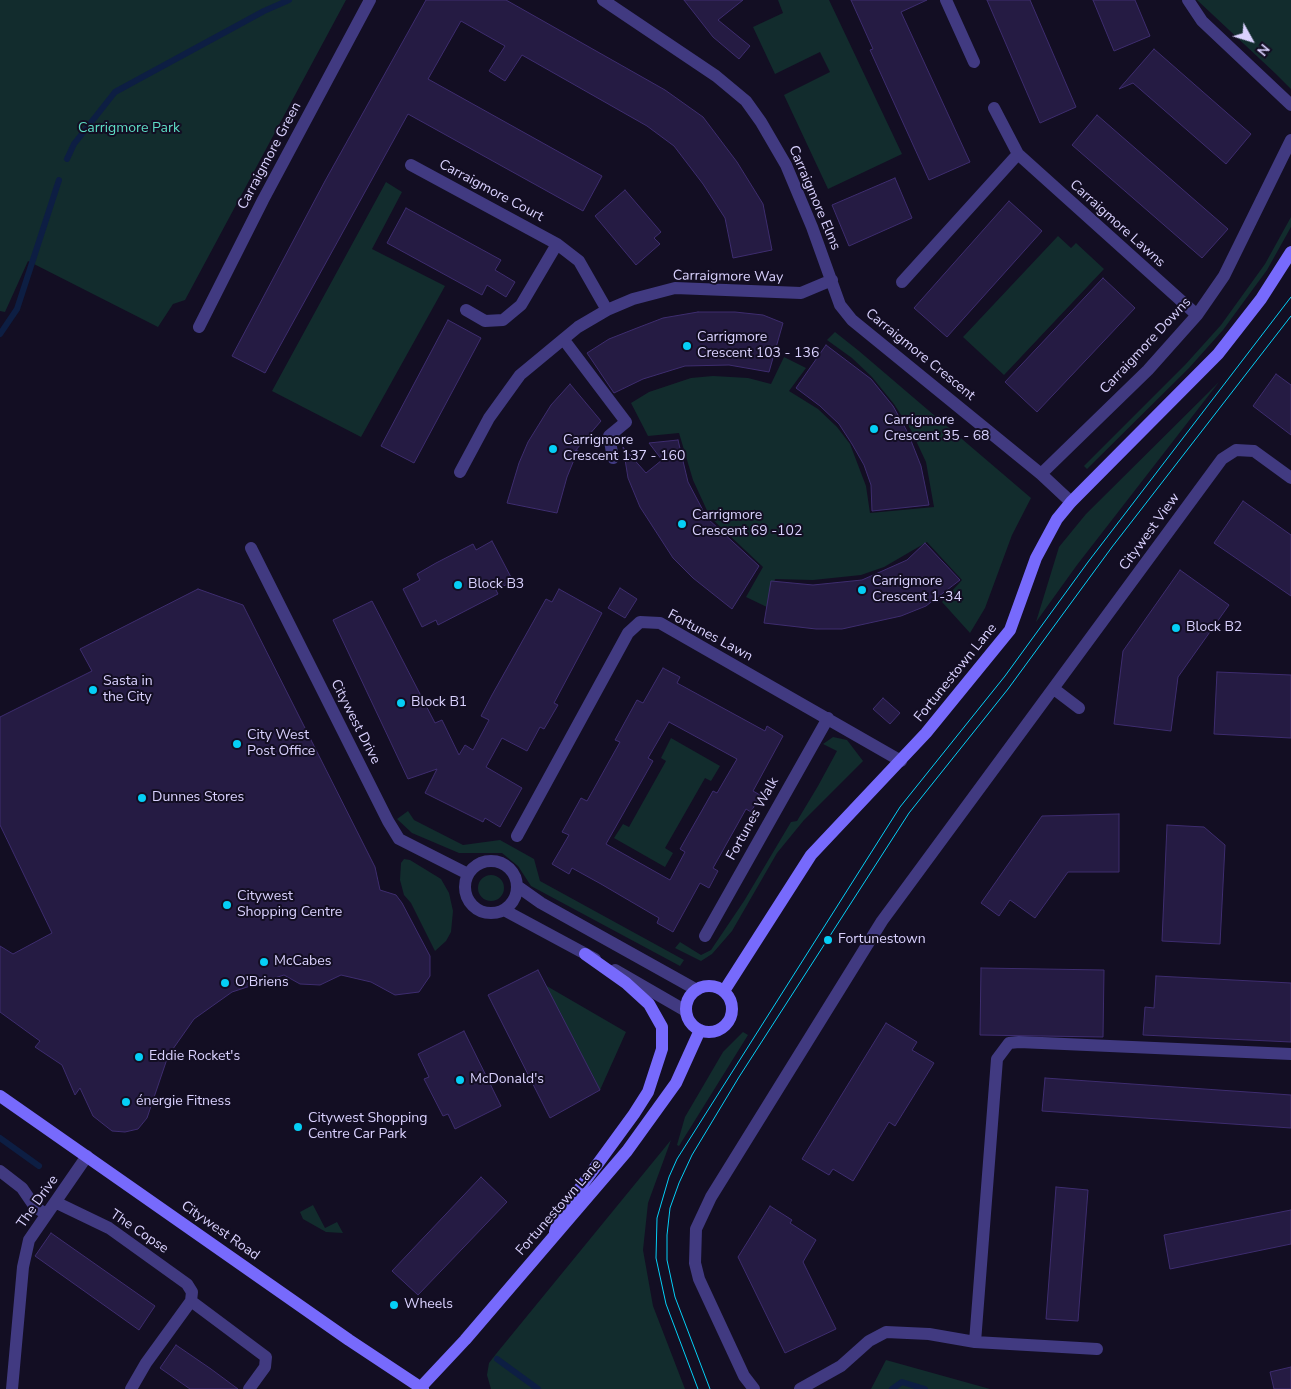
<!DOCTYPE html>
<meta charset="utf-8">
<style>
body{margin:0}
#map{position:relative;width:1291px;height:1389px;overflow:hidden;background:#130e23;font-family:"Nunito Sans",sans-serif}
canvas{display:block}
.north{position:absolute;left:1226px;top:15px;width:50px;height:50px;-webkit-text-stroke:4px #130e23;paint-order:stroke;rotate:129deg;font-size:14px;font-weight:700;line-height:20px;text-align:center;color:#d9d1fe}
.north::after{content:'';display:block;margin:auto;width:18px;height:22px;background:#d9d1fe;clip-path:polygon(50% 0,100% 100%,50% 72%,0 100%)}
</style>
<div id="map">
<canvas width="1291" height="1389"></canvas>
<div class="north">N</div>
</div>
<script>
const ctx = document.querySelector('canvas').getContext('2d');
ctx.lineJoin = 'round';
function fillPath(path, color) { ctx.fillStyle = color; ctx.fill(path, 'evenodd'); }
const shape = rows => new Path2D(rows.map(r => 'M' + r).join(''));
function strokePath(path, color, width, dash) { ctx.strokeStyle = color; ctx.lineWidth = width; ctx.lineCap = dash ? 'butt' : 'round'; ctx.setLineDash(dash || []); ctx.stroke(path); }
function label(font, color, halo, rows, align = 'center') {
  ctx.font = font + ' "Nunito Sans",sans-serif'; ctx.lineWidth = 4; ctx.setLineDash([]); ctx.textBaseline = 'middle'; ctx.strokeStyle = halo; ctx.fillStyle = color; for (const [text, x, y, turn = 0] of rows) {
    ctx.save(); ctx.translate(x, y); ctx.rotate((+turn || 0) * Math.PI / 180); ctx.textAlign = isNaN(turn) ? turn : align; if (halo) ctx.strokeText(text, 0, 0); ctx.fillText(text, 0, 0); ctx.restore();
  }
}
fillPath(shape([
 [0,0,346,0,185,300,173,304,158,327,28,261,5,312,0,311],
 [778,0,829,0,902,154,828,189,784,95,830,72,820,52,775,74,753,27,783,13],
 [1197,0,1291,0,1291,89,1276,74],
 [386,182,402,192,372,249,445,286,361,437,272,391],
 [1291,217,1291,227,1267,270,1223,330,1189,368,1087,469,1084,466,1185,365,1221,325,1265,264],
 [1058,236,1071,248,1076,243,1104,269,1004,375,963,337],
 [835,332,859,351,1031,498,1012,535,985,608,970,633,942,602,962,580,927,542,884,567,861,575,813,580,775,579,769,608,746,597,763,567,710,517,693,480,679,433,648,436,631,403,649,392,691,378,713,376,748,378,771,384,784,357,806,368,789,391,818,409,837,427,850,444,866,486,870,513,934,507,926,462,911,430,894,404,872,377,852,358,827,340],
 [1219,382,1077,565,1036,622,1059,547,1086,514],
 [833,737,847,740,863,761,804,820,777,853,732,931,712,954,701,961,675,948,680,942,701,955,711,950,744,901,791,822,797,821,818,786,837,751,823,744],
 [671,738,720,766,711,781,705,778,665,848,673,853,665,867,614,838,623,824,629,827,666,761,661,758],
 [408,811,414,820,463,845,500,840,534,859,540,881,684,960,680,966,531,886,518,866,502,853,459,853,412,833,397,819],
 [404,859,410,860,441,879,449,893,453,911,451,932,446,941,435,951,411,903,404,895,400,880,401,863],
 '478 888a13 13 0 1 1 26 0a13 13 0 1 1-26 0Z',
 [545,985,626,1032,600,1090],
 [743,1032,748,1035,679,1146,677,1145,685,1117,723,1052],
 [671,1140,648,1203,643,1250,653,1306,685,1389,491,1389,487,1375,489,1363,496,1354],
 [313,1205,325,1228,337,1222,343,1233,326,1232,303,1219,300,1212],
 [886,1360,990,1389,871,1389]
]), '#122c2d');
strokePath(shape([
 [67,159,74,144,115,92,264,11,289,0],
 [0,334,17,309,59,180],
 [0,1138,39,1166],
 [497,1359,538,1389],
 [892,1389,902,1382,925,1389]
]), '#0d1e43', 6);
const building = shape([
 [426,0,506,0,665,90,703,117,737,162,763,204,772,250,733,258,725,218,703,184,674,146,647,126,522,55,505,81,489,71,505,46,461,21,428,79,602,176,583,211,408,114,265,373,232,356,325,181,426,0],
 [684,0,743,0,718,20,750,46,739,59,713,37,684,0],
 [851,0,927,0,901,12,970,162,929,180,870,50,873,49,851,0],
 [987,0,1030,0,1076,107,1040,123,987,0],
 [1093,0,1135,0,1150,36,1114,51,1093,0],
 [1154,49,1251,134,1226,164,1133,83,1119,89,1154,49],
 [1097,115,1228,229,1202,258,1072,145,1097,115],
 [895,178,912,218,849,246,832,205,895,178],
 [625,190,661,232,654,238,660,244,636,265,595,216,625,190],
 [1009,201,1042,231,947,337,914,308,1009,201],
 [406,208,501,260,495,270,515,282,506,297,487,285,482,295,387,243,406,208],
 [1103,278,1135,308,1037,412,1005,382,1103,278],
 [698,312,735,312,763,315,783,323,769,372,729,365,685,366,643,379,614,393,587,353,609,339,637,328,663,318,698,312],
 [448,320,481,338,414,463,381,446,448,320],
 [826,345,871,379,893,406,908,433,921,466,929,505,872,511,871,485,864,465,852,444,839,424,820,406,796,388,826,345],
 [1276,374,1291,385,1291,435,1253,406,1276,374],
 [570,384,601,421,575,451,578,450,567,477,557,513,507,503,519,463,528,442,551,405,570,384],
 [678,440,688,482,707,518,759,566,732,609,693,578,673,558,640,507,628,478,623,447,646,473,662,460,649,443,678,440],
 [1243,501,1291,535,1291,596,1214,543,1243,501],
 [492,541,513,581,496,590,498,594,438,625,436,620,422,627,403,589,420,580,417,574,436,563,473,544,476,550,492,541],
 [925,543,960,580,926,606,901,616,842,629,816,629,764,623,771,581,813,585,862,580,907,560,925,543],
 [1180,570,1229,605,1178,677,1171,731,1114,724,1123,651,1180,570],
 [620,588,637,599,625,618,608,608,620,588],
 [198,589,243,605,375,867,380,890,396,895,402,903,430,956,430,976,419,992,395,995,371,982,341,975,320,985,300,984,284,975,232,992,194,1019,168,1056,147,1118,138,1129,125,1132,112,1131,93,1116,80,1088,75,1095,62,1065,35,1047,40,1041,0,1012,0,946,13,954,52,933,0,825,0,717,92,671,80,649,198,589],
 [559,589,602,613,554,703,558,705,544,729,540,727,527,751,502,738,486,767,522,788,500,827,485,818,483,822,425,793,437,769,408,779,333,620,372,601,435,723,442,720,459,755,465,745,473,750,489,720,481,716,492,695,546,599,552,602,559,589],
 [663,668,680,677,677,683,765,731,767,726,783,736,753,791,760,795,751,812,746,809,713,868,718,871,709,888,700,883,673,932,657,923,659,918,601,884,572,868,569,874,552,864,569,835,562,832,581,798,587,801,620,742,615,740,637,700,643,703,663,668],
 [669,722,737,759,717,793,713,791,680,849,685,852,670,880,606,844,653,761,648,758,669,722],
 [1217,672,1291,675,1291,738,1214,734,1217,672],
 [883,698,900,713,890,724,873,709,883,698],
 [1119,814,1119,872,1068,872,1035,918,1010,900,999,916,981,903,1042,816,1119,814],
 [1167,825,1204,827,1225,845,1220,944,1162,941,1167,825],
 [981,968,1104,970,1103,1037,980,1035,981,968],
 [538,970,600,1090,550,1118,488,995,538,970],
 [1156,976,1291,983,1291,1042,1143,1035,1145,1007,1154,1008,1156,976],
 [886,1023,917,1042,912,1050,934,1063,895,1126,889,1122,853,1181,833,1169,829,1175,802,1159,886,1023],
 [464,1031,501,1106,455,1129,448,1114,443,1116,424,1079,429,1077,418,1054,464,1031],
 [1045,1078,1291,1095,1291,1128,1042,1111,1045,1078],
 [481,1177,507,1202,418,1295,392,1271,481,1177],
 [1056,1187,1088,1190,1078,1321,1046,1319,1056,1187],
 [770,1206,792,1220,790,1223,816,1240,803,1262,836,1329,785,1353,738,1257,770,1206],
 [1291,1210,1291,1244,1170,1269,1164,1235,1291,1210],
 [51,1233,155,1306,139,1330,35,1256,51,1233],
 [176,1345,211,1369,238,1389,190,1389,160,1368,176,1345],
 [1291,1367,1291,1389,1274,1389,1270,1372,1291,1367]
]);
fillPath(building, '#251b43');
strokePath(building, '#3e2d6f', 1);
strokePath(shape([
 [603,0,716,76,746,101,761,122,786,165,812,227,840,305,852,320,1041,474,1071,502],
 [946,0,974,62],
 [1188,0,1202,21,1291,105],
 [994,108,1018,154,1197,315],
 [411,165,557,244,579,261,607,310],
 [902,282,1018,154],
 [466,310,485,321,503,320,521,305,557,244],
 [199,327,263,200,370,0],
 [564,340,626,422,609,436,613,458],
 [460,472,489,418,520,375,578,327,607,310,633,299,675,288,801,293,832,280],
 [1041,474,1148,370,1197,315,1224,276,1291,140],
 [251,548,388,821,399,839,468,874],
 [1054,689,1079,708],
 [517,836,628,633,640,622,660,623,901,761],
 '465 887a26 26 0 1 1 52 0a26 26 0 1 1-52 0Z',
 [517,886,541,903,697,990],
 [504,910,595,959],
 [705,936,828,718],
 [615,970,686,1011],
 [0,1171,22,1188,35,1207,46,1214],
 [55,1202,109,1228,187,1284,192,1292,191,1301,146,1363,131,1389],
 [191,1301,266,1357,265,1367,249,1389],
 [975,1342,997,1059,1009,1043,1019,1042,1291,1054],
 [12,1389,23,1267,29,1240,87,1156],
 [754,1389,744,1376,699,1279,695,1263,696,1229,711,1197,882,921,1222,459,1236,450,1254,451,1291,478],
 [800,1389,841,1366,869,1341,886,1332,929,1334,975,1342,1097,1349]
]), '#413a81', 12);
strokePath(shape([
 '686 1009a23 23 0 1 1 46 0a23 23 0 1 1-46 0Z',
 [724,991,811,855,926,733,1010,630,1036,558,1057,519,1071,502,1218,354,1261,299,1291,252],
 [0,1096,349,1340,423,1389],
 [555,1232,561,1214,634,1114,648,1092,662,1049,662,1027,649,1004,626,983,585,954],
 [419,1389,465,1340,627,1151,676,1083,700,1030]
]), '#776afc', 12);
strokePath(shape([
 [698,1389,666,1304,656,1258,657,1218,669,1177,677,1159,900,807,1005,676,1088,562,1291,297],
 [710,1389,675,1297,667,1260,667,1235,670,1208,679,1183,692,1155,739,1077,909,813,1008,689,1112,547,1291,316]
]), '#05cff6', 1);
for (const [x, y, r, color] of [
 [687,346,5,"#05cff6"],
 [874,429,5,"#05cff6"],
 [553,449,5,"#05cff6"],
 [682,524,5,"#05cff6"],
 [458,585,5,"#05cff6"],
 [862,590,5,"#05cff6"],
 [1176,628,5,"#05cff6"],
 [93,690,5,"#05cff6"],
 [401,703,5,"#05cff6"],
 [237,744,5,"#05cff6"],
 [142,798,5,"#05cff6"],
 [227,905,5,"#05cff6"],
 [828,940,5,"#05cff6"],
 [264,962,5,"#05cff6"],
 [225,983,5,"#05cff6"],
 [139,1057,5,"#05cff6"],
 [460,1080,5,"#05cff6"],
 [126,1102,5,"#05cff6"],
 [298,1127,5,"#05cff6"],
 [394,1305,5,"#05cff6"]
]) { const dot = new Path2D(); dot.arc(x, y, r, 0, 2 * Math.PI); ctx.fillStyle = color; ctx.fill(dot); strokePath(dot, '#130e23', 2); }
label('14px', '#5eddc5', '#130e23', [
 ["Carrigmore Park",129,129]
]);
label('14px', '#d9d1fe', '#130e23', [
 ["Carraigmore Green",270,156,-62],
 ["Carraigmore Court",491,191,28],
 ["Carraigmore Elms",814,198,67],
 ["Carraigmore Lawns",1117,224,42],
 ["Carraigmore Way",728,277,1],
 ["Carraigmore Downs",1146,346,-47],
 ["Carraigmore Crescent",920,355,39],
 ["Citywest View",1150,532,-54],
 ["Fortunes Lawn",710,636,28],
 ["Fortunestown Lane",956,673,-51],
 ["Citywest Drive",355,722,63],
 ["Fortunes Walk",753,819,-61],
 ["The Drive",38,1202,-55],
 ["Fortunestown Lane",559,1208,-49],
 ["Citywest Road",220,1231,35],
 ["The Copse",139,1232,34]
]);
label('14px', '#d9d1fe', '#130e23', [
 ["Carrigmore",697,338],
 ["Crescent 103 - 136",697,354],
 ["Carrigmore",884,421],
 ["Crescent 35 - 68",884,437],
 ["Carrigmore",563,441],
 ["Crescent 137 - 160",563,457],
 ["Carrigmore",692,516],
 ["Crescent 69 -102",692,532],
 ["Carrigmore",872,582],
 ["Crescent 1-34",872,598],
 ["Block B3",468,585],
 ["Block B2",1186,628],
 ["Sasta in",103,682],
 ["the City",103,698],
 ["Block B1",411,703],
 ["City West",247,736],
 ["Post Office",247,752],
 ["Dunnes Stores",152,798],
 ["Citywest",237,897],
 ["Shopping Centre",237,913],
 ["Fortunestown",838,940],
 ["McCabes",274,962],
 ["O'Briens",235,983],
 ["Eddie Rocket's",149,1057],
 ["McDonald's",470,1080],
 ["énergie Fitness",136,1102],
 ["Citywest Shopping",308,1119],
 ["Centre Car Park",308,1135],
 ["Wheels",404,1305]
], 'left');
</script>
